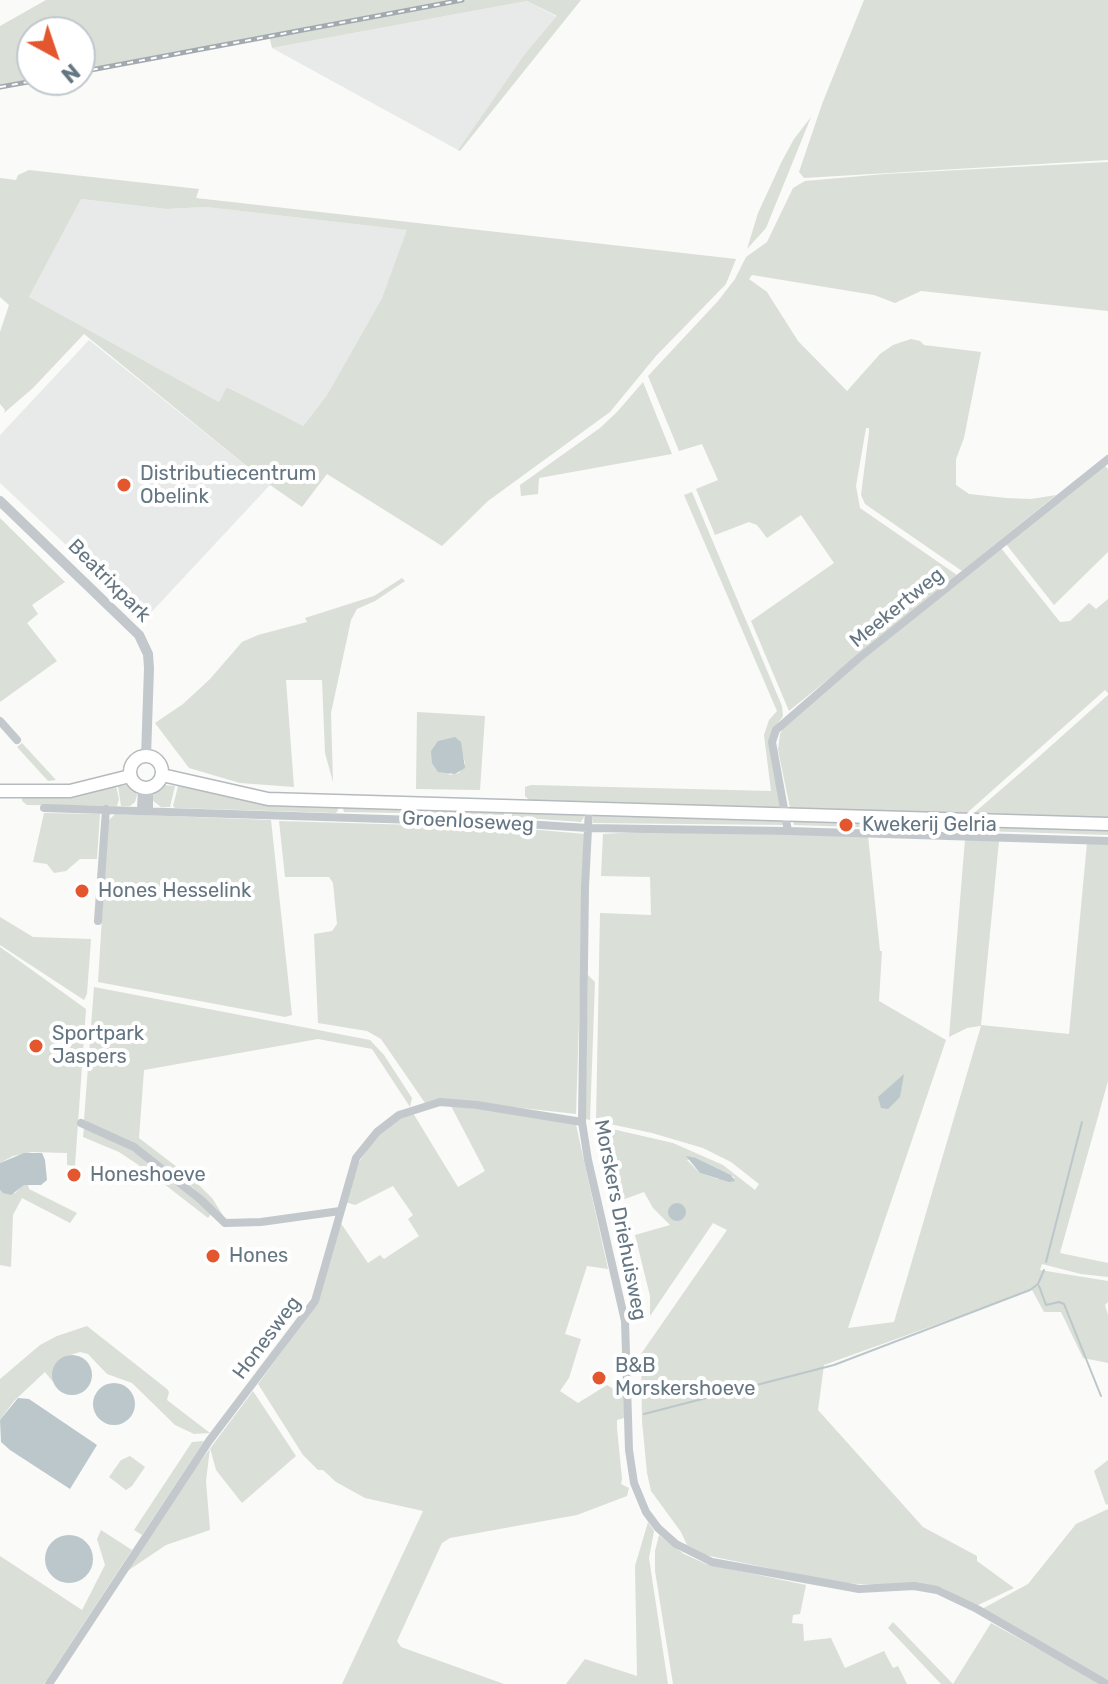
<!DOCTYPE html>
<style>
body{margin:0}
#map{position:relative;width:1108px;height:1684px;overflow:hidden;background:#fafaf8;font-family:Rubik,sans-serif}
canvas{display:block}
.north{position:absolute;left:16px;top:16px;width:80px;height:80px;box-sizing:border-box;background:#fff;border:2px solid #c1c8cd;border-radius:50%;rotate:140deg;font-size:22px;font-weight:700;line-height:32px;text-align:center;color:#657683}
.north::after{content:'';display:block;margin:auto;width:28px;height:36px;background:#e4572e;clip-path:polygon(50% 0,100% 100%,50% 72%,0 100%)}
</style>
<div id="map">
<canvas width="1108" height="1684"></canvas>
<div class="north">N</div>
</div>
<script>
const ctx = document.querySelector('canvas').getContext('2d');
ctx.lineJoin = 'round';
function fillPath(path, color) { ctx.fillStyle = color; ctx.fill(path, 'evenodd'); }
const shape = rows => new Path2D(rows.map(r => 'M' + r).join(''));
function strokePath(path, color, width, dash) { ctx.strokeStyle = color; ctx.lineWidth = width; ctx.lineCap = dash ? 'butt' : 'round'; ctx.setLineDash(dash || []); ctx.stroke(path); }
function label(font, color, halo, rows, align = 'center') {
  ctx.font = font + ' Rubik,sans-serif'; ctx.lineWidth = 8; ctx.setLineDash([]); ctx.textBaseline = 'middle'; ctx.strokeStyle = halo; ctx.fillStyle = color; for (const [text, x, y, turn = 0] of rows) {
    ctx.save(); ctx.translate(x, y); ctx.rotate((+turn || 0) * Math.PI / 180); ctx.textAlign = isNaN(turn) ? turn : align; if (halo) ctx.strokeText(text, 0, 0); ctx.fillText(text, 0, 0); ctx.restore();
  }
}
fillPath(shape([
 [527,1,557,17,524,55,458,150,272,48],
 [81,199,166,209,206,207,408,230,382,298,327,395,302,427,228,387,219,402,29,297],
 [89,340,270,485,145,619,0,483,0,435]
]), '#e8e9e9');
fillPath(shape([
 [46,0,581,0,460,151,458,150,524,55,557,16,527,1,272,48,269,35,80,71,80,32,32,32,34,80,0,87,0,26],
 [864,0,1108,0,1108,160,804,178,799,172,822,104],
 [811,117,766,228,747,249,758,213,782,161,794,139],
 [1108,162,1108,311,921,291,895,303,874,295,752,275,749,279,767,292,798,341,847,391,880,354,893,345,911,339,920,341,924,345,981,352,964,438,956,459,956,485,969,494,1006,498,1031,499,1056,495,962,571,865,504,861,495,869,432,869,428,866,428,856,486,860,508,957,575,789,711,751,621,834,563,801,515,767,538,757,525,749,522,715,535,696,489,718,480,702,444,679,451,648,376,718,301,735,279,746,257,767,242,793,188,805,181,885,174],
 [29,170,199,189,196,198,736,259,726,284,656,356,610,412,488,501,442,546,327,474,302,507,270,485,84,334,33,388,4,413,5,410,0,404,0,332,9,305,0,297,0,178,16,180,18,175],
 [81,199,166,209,206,207,407,230,382,298,327,395,303,426,227,387,219,402,29,297],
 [643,382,672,454,539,478,538,494,521,496,520,485,600,428,617,412],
 [1104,465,1108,469,1108,552,1054,605,1006,544],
 [692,492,782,706,783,716,773,730,784,808,529,800,525,796,525,787,531,785,771,791,764,735,769,720,777,711,684,495],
 [0,518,65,582,32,605,38,614,27,623,57,661,0,702],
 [1001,548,1060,622,1070,621,1089,603,1096,609,1108,599,1108,693,1105,690,967,813,790,808,778,750,780,734,786,722],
 [402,578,405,581,375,601,357,609,351,620,331,713,333,782,325,753,322,680,286,680,294,787,240,783,189,768,155,723,183,704,210,679,242,642,258,635,307,622,305,618,374,596],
 [1108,695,1108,818,974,813,1034,761],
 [417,712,485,716,480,790,416,789],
 [458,739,465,763,459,773,449,775],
 [22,743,56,780,48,781,17,747],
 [128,785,134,788,137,795,135,802,130,806,121,806,118,786],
 [164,785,175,786,170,807,161,807,152,800,154,790],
 [116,786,119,799,117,806,27,805,22,801,22,796,71,795],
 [178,786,249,800,339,806,338,810,336,813,175,808,173,806],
 [342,806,504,810,504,815,344,812],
 [512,810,583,812,584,817,581,822,512,817],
 [593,812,785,816,786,825,593,823],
 [44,813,100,814,97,859,80,859,66,871,54,873,47,864,33,862],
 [115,814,271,820,292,1015,285,1017,98,982,108,821],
 [792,816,1108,827,1108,835,794,825],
 [279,821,517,828,585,834,576,1114,449,1100,425,1103,381,1039,367,1031,318,1023,314,934,332,931,337,924,333,883,329,877,285,877],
 [638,832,868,836,880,951,882,951,879,1001,946,1040,848,1328,894,1322,981,1026,967,1028,949,1037,965,839,999,841,981,1025,1069,1034,1087,843,1108,843,1108,1081,1060,1253,1108,1263,1108,1277,1081,1274,1042,1264,1040,1270,1108,1281,1108,1302,1105,1305,1108,1315,1108,1363,1083,1358,1061,1312,1044,1312,1032,1290,824,1365,818,1410,923,1527,977,1556,977,1561,1014,1588,976,1606,942,1588,840,1583,705,1555,687,1545,681,1532,651,1491,647,1473,642,1421,641,1354,727,1230,713,1223,650,1316,650,1296,635,1235,670,1225,653,1208,644,1192,611,1204,595,1125,673,1143,723,1165,755,1190,759,1184,731,1162,703,1148,652,1133,596,1121,600,913,651,915,650,877,601,876,603,834],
 [696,1158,731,1175,735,1178,718,1179,700,1173,687,1160],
 [0,917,33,937,91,939,87,994,84,1000,0,945],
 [0,947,86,1009,75,1166,67,1165,67,1153,32,1152,13,1156,0,1163],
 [588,975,595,982,590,1120,585,1119],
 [94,987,370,1040,384,1055,412,1098,410,1107,372,1049,318,1039,144,1070,139,1138,194,1180,212,1198,224,1217,192,1187,143,1150,84,1120],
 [451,1106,575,1120,608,1269,587,1266,565,1334,581,1339,569,1378,560,1391,578,1403,607,1385,624,1395,624,1418,617,1420,617,1428,622,1479,621,1484,629,1488,627,1496,577,1515,450,1538,442,1543,397,1641,401,1647,504,1684,342,1684,423,1511,365,1498,336,1482,323,1470,318,1470,303,1455,258,1384,316,1305,340,1222,368,1263,380,1255,384,1259,419,1236,408,1219,413,1215,393,1186,355,1205,345,1202,357,1165,375,1138,398,1119,413,1113,458,1187,485,1171],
 [84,1128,125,1146,163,1171,211,1214,208,1218,146,1170,119,1152,83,1137],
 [23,1185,28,1185,29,1189,77,1213,70,1223,22,1198,13,1215,11,1267,0,1265,0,1190,3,1193,15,1193],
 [87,1326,167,1389,169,1392,167,1400,210,1433,194,1434,175,1425,132,1383,107,1374,88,1354,80,1352,67,1356,54,1366,53,1382,45,1372,14,1401,0,1420,0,1379,40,1345,57,1336],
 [253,1391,296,1456,242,1503,216,1470,210,1448,206,1481,210,1530,166,1545,126,1572,191,1474],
 [204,1441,142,1535,134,1530,192,1442],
 [130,1456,145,1467,132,1486,126,1490,109,1477,121,1460],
 [1108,1460,1108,1504,1106,1505,1094,1471],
 [1108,1509,1108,1680,982,1609,1028,1584,1076,1524],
 [648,1522,654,1531,649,1558,668,1684,566,1684,585,1659,637,1676,635,1566],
 [101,1530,132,1550,44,1684,0,1684,0,1556,82,1610,105,1565,97,1539],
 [659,1535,684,1554,706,1564,806,1585,800,1614,793,1615,792,1623,803,1624,804,1641,831,1638,845,1668,884,1651,893,1668,898,1666,907,1684,673,1684,655,1571,655,1551],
 [893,1622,953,1684,991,1623,1102,1684,941,1684,888,1628]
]), '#dadfd7');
fillPath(shape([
 [455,737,461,742,465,768,455,774,438,772,432,763,431,751,438,741],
 [904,1074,900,1097,888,1109,881,1108,878,1097],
 [24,1153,42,1153,45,1160,47,1180,41,1185,24,1185,11,1195,3,1193,0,1190,0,1163],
 [686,1156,696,1158,731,1175,735,1181,729,1182,700,1173],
 '668 1212a9 9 0 1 1 18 0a9 9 0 1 1-18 0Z',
 '52 1375a20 20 0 1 1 40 0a20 20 0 1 1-40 0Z',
 '93 1404a21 21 0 1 1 42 0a21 21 0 1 1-42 0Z',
 [18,1398,29,1399,97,1445,70,1489,10,1450,1,1442,0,1420],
 '45 1559a24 24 0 1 1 48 0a24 24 0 1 1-48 0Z'
]), '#bbc7cb');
strokePath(shape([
 [1046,1262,1082,1122],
 [1039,1286,1046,1305,1059,1302,1064,1304,1101,1396],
 [644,1414,834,1365,1030,1290,1038,1284,1044,1270]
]), '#bbc7cb', 2);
const primary = shape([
 '130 772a16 16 0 1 1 32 0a16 16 0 1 1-32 0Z',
 [162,775,268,799,1108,824],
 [0,791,70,791,130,776]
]);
strokePath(primary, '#b5babe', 15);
strokePath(shape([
 [0,721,17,740],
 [44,808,509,823,588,828,788,831,1108,841],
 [589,809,585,887,582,1122,588,1160,625,1321,629,1450,634,1483,646,1512,658,1528,676,1544,712,1562,859,1589,914,1586,937,1590,977,1609,1107,1684],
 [141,810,142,788],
 [149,811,149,788],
 [788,831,772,742,776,730,859,658,1108,459],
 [98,921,106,809],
 [81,1123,134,1147,200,1199,225,1223,261,1222,340,1211],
 [49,1684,209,1441,315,1301,356,1158,377,1132,399,1115,440,1102,477,1105,582,1122]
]), '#c3c8cc', 8);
strokePath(shape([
 [0,501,139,635,148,654,149,668,146,756]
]), '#c3c8cc', 10);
strokePath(primary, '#fff', 12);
const rail = shape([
 [80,72,462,0],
 [0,87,39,80]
]);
strokePath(rail, '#a2aab0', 5);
strokePath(rail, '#fff', 2, [6]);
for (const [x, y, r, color] of [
 [124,485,8,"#e4572e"],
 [846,825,8,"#e4572e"],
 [82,891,8,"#e4572e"],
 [36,1046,8,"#e4572e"],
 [74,1175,8,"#e4572e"],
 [213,1256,8,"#e4572e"],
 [599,1378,8,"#e4572e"]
]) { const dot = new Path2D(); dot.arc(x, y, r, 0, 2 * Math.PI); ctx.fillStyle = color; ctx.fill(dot); strokePath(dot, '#fff', 3); }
label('20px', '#657683', '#fff', [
 ["Distributiecentrum",140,474],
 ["Obelink",140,497],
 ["Kwekerij Gelria",862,825],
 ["Hones Hesselink",98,891],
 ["Sportpark",52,1034],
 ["Jaspers",52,1057],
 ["Honeshoeve",90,1175],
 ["Hones",229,1256],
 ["B&B",615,1366],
 ["Morskershoeve",615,1389]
], 'left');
label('20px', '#657683', '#fff', [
 ["Beatrixpark",109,581,45],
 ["Meekertweg",897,608,-39],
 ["Groenloseweg",468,822,3],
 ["Morskers Driehuisweg",620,1220,79],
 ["Honesweg",267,1338,-53]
]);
</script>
